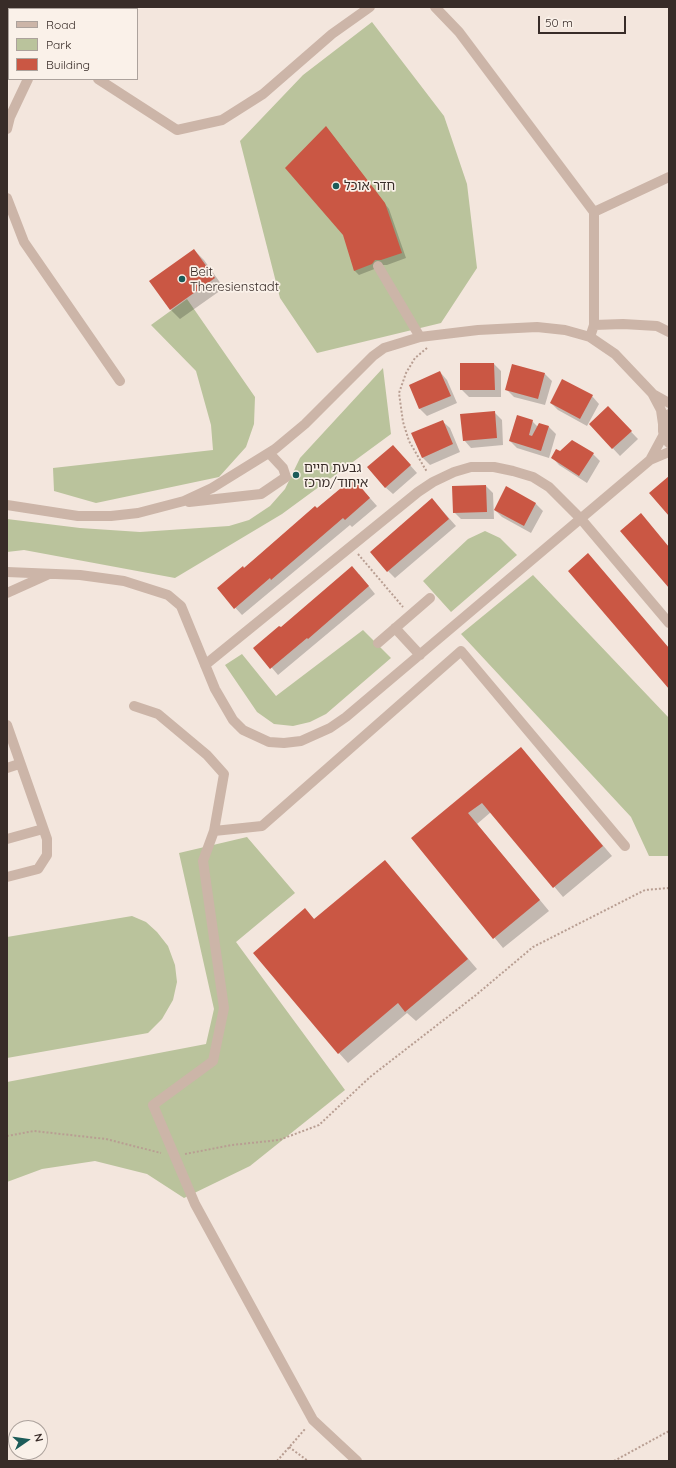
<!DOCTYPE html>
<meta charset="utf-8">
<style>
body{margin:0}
#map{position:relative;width:676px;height:1468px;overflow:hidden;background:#f3e6dd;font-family:Quicksand,sans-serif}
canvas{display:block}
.frame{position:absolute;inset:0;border:8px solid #382c28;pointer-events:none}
.legend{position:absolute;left:8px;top:8px;width:130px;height:72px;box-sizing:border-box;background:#faf1e9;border:1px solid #aca29c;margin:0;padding:5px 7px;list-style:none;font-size:12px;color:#382c28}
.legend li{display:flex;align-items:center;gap:8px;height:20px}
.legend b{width:20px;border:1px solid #aca29c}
.north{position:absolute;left:8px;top:1420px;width:40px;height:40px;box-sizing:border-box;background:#faf1e9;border:1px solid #aca29c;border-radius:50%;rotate:77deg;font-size:11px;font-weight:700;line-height:16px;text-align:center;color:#382c28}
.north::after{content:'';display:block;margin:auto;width:14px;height:18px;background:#1c5c59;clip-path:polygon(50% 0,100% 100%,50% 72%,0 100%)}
.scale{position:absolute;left:538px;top:16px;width:88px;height:18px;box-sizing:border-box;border:2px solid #382c28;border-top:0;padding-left:5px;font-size:12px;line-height:14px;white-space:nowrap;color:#382c28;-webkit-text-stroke:3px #faf1e9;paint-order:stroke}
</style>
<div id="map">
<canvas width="676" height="1468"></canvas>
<div class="frame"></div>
<ul class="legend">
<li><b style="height:5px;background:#ccb5a8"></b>Road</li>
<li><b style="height:11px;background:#bac39c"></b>Park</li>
<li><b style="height:11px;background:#ca5744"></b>Building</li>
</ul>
<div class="north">N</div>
<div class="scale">50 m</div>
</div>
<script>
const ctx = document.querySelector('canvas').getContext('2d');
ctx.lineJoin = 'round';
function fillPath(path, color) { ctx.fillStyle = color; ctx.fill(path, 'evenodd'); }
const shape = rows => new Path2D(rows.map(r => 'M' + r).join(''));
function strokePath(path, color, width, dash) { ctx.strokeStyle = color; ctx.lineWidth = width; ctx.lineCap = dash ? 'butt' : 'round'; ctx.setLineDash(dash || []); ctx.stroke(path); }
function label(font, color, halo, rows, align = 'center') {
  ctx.font = font + ' Quicksand,"Noto Sans Hebrew",sans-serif'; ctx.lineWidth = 3.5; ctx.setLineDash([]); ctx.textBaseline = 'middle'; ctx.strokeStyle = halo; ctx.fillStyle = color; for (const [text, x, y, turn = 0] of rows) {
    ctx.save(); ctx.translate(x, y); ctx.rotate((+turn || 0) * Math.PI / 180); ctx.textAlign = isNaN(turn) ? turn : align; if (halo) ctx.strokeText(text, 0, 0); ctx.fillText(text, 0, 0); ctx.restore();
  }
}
fillPath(shape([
 [372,22,444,116,467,184,477,268,441,323,317,353,280,298,240,141,303,75],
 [187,299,255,397,254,424,246,447,219,477,96,503,54,491,53,468,213,450,211,425,196,371,151,325],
 [383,368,391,434,282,514,175,578,24,550,7,552,7,519,80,528,140,532,229,526,249,520,270,506,285,489,300,458],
 [485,531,500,538,517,555,451,612,423,581,468,539],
 [533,575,669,718,669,856,649,856,631,817,461,634],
 [363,630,391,658,326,714,310,722,293,726,274,724,257,712,225,665,242,654,276,696],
 [247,837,295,893,236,942,345,1090,250,1166,184,1198,147,1174,95,1161,42,1169,7,1182,7,1082,206,1044,214,1009,179,853],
 [132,916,146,922,157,932,168,946,175,965,177,982,173,1000,162,1019,148,1033,7,1058,7,937]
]), '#bac39c');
fillPath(shape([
 [330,132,389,209,406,258,387,265,380,265,377,268,359,275,354,270],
 [194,250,204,260,224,288,180,319,171,310],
 [494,364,501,371,501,397,469,397,461,389],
 [440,372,447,380,457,403,427,416,420,409,410,385],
 [545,374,552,381,545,405,514,397,506,389],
 [592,396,599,404,587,426,558,410,551,403],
 [494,412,502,420,503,445,471,448,464,440],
 [615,415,638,439,620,456,590,424],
 [442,421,450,428,460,452,430,465,422,457],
 [532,421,538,427,540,424,549,427,556,434,549,458,517,448,510,441],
 [393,446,417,473,393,494,385,487],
 [560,452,593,454,600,461,587,483,559,465,552,457],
 [353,479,377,506,352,527,350,525,242,615,218,589],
 [486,486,493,493,494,519,461,519,454,512],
 [507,488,536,504,543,511,531,533,502,517,495,510],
 [432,499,456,526,395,578,388,571],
 [359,574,375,594,278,675,255,648],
 [521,749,612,856,563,897,491,812,477,824,549,911,503,948,412,838],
 [385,861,477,969,416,1021,407,1013,348,1063,339,1053,305,910,315,920]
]), '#0003');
fillPath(shape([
 [326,126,385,203,402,253,381,260,375,260,372,264,354,271,343,235,285,168],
 [194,249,215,278,170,310,149,281],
 [460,363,494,363,495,390,460,390],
 [512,364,545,373,538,399,505,390],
 [440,371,451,396,419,409,409,385],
 [562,379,593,395,580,419,550,403],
 [608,406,632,431,612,449,589,424],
 [495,411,497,438,463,441,460,414],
 [517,415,533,420,529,435,532,436,539,423,549,426,541,451,509,441],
 [443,420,453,444,422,458,411,433],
 [572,440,594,453,579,476,551,458,556,449,560,451],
 [393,445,411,465,385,488,367,467],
 [669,476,669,516,649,493],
 [353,478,370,498,345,520,343,518,271,580,270,578,234,609,217,588,243,566,244,568,315,506,317,508],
 [486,485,487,512,453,513,452,486],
 [506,486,536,503,524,526,494,510],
 [432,498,449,519,387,572,370,552],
 [641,513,669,547,669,588,620,531],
 [588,553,669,648,669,689,568,571],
 [352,566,369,586,308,639,307,638,270,669,253,648,279,626,281,627],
 [521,747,603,846,553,888,482,803,468,813,540,900,493,939,411,838],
 [385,860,468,959,405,1012,398,1003,338,1054,253,953,305,908,314,919]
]), '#ca5744');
strokePath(shape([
 [427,348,415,358,406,373,399,393,403,422,409,441,427,472],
 [358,554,403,607],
 [7,1136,34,1131,106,1139,161,1153],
 [185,1154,232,1145,279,1140,319,1125,370,1077,476,995,533,947,645,890,669,888],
 [289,1447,308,1461],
 [277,1461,306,1428],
 [614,1461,669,1431]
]), '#b89e92', 2, [2, 2]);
strokePath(shape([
 [435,7,459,32,594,212],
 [80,9,82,7],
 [7,57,9,57],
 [98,79,177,130,222,120,263,94,332,34,370,7],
 [7,129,10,117,28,79],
 [7,198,24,242,120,381],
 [378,266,420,337],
 [594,325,623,324,657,326,669,332],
 [590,337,594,325,594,212,669,177],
 [653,394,669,403],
 [669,414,663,424,663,431,664,437,669,443],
 [650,460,664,434],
 [189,502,261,494,286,477,283,468,269,453],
 [7,505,78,516,111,516,138,513,184,501,212,488,275,449,305,424,373,356,384,348,420,337,478,330,537,327,565,330,590,337,615,354,652,393,661,410,663,424],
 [7,572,80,575,124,581,168,595,181,606,215,689,233,720,243,730,269,742,284,743,301,741,330,728,346,717,650,460,669,452],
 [7,593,47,575],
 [395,628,420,655],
 [378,643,430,598],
 [205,665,418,492,433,482,454,472,471,467,494,467,513,471,533,477,549,487,581,519,669,623],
 [134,706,158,714,207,755,224,774,214,831,203,861,224,1008,213,1061,153,1105,195,1204,313,1420,357,1461],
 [7,725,47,839,47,855,38,869,7,877],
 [7,768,19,764],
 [214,831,262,826,461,651,625,846],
 [7,839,43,829]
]), '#ccb5a8', 10);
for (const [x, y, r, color] of [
 [336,186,4,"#1c5c59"],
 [182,279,4,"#1c5c59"],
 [296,475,4,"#1c5c59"]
]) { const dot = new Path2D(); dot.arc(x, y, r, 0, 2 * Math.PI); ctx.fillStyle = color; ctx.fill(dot); strokePath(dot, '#faf1e9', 1.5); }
label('13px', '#382c28', '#faf1e9', [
 ["חדר אוכל",344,186],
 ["Beit",190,272],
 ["Theresienstadt",190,287],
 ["גבעת חיים",304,468],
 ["איחוד/מרכז",304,483]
], 'left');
</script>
